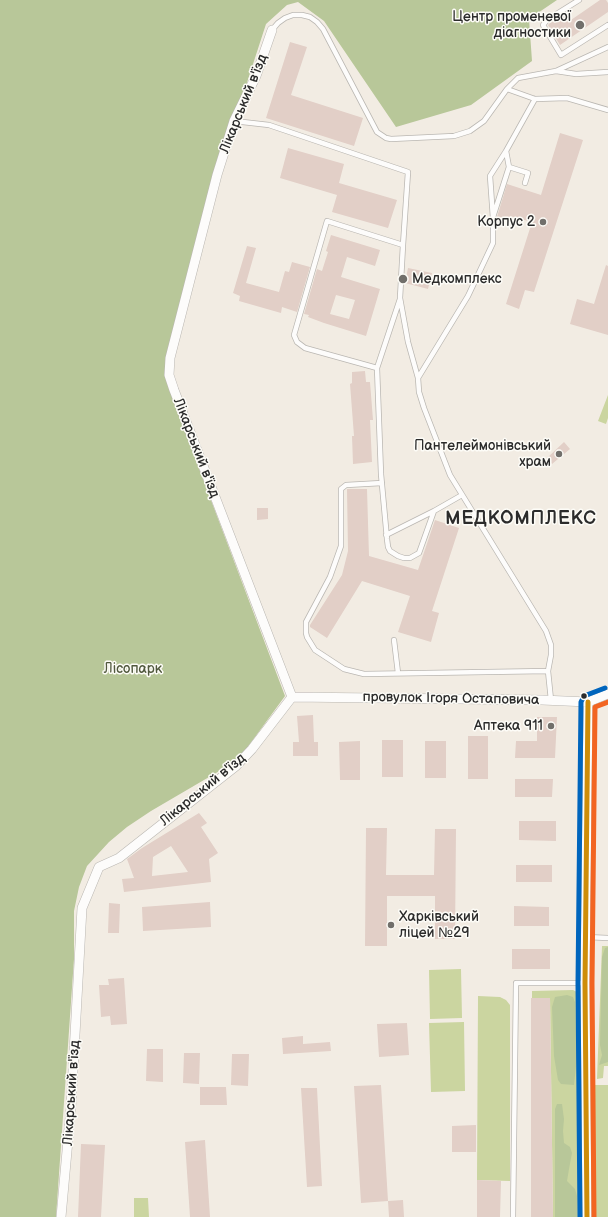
<!DOCTYPE html>
<meta charset="utf-8">
<style>
body{margin:0}
canvas{display:block;background:#f2ece3}
</style>
<canvas width="608" height="1217"></canvas>
<script>
const ctx = document.querySelector('canvas').getContext('2d');
ctx.lineJoin = 'round';
function fillPath(path, color) { ctx.fillStyle = color; ctx.fill(path, 'evenodd'); }
const shape = rows => new Path2D(rows.map(r => 'M' + r).join(''));
function strokePath(path, color, width, dash) { ctx.strokeStyle = color; ctx.lineWidth = width; ctx.lineCap = dash ? 'butt' : 'round'; ctx.setLineDash(dash || []); ctx.stroke(path); }
function label(font, color, halo, rows, align = 'center') {
  ctx.font = font + ' "Balsamiq Sans",sans-serif'; ctx.lineWidth = 3; ctx.setLineDash([]); ctx.textBaseline = 'middle'; ctx.strokeStyle = halo; ctx.fillStyle = color; for (const [text, x, y, turn = 0] of rows) {
    ctx.save(); ctx.translate(x, y); ctx.rotate((+turn || 0) * Math.PI / 180); ctx.textAlign = isNaN(turn) ? turn : align; if (halo) ctx.strokeText(text, 0, 0); ctx.fillText(text, 0, 0); ctx.restore();
  }
}
fillPath(shape([
 [608,395,608,418,606,424,598,421],
 [602,946,608,946,608,1066,604,1066,603,1078,597,1079],
 [461,969,462,1018,430,1019,429,970],
 [573,990,577,992,579,996,581,1217,553,1217,550,998,532,998,532,991],
 [478,996,500,997,506,1000,510,1005,510,1181,477,1180],
 [464,1022,465,1091,431,1092,429,1023],
 [591,1085,608,1085,608,1217,594,1217],
 [134,1198,148,1198,149,1217,134,1217]
]), '#cbd5a0');
fillPath(shape([
 [0,0,557,0,529,19,532,61,471,105,396,127,324,21,298,2,287,5,266,24,217,175,169,377,175,405,285,696,244,752,233,763,151,811,127,827,109,842,87,866,79,887,74,911,74,959,56,1217,0,1217],
 [608,947,608,1062,599,1065,602,1055,600,1045,602,957,605,948],
 [567,995,573,997,575,1002,577,1057,574,1085,561,1084,558,1080,554,1056,552,1007,555,997],
 [557,1104,562,1104,564,1119,563,1131,564,1143,570,1147,572,1153,569,1169,567,1181,575,1189,577,1196,577,1217,555,1217,555,1109]
]), '#b8c799');
fillPath(shape([
 [600,0,606,0,608,3,608,12,560,45,548,25,550,23,566,13,571,20],
 [290,42,307,47,291,95,363,118,354,146,266,118],
 [560,133,583,140,534,292,525,290,519,309,506,304,532,222,510,216,508,221,497,217,507,184,541,195],
 [288,148,344,164,339,183,397,200,388,228,332,212,337,195,280,178],
 [331,235,380,250,375,266,347,257,341,277,380,289,366,336,324,323,308,317,309,315,304,314,317,269,322,271,328,252,326,251],
 [336,295,355,300,349,319,330,314],
 [247,246,256,248,246,283,279,292,285,271,289,272,292,262,310,267,297,312,282,307,281,313,239,301,240,296,233,293],
 [606,265,608,266,608,335,570,324,577,299,594,304],
 [408,268,432,273,428,289,405,283],
 [365,371,366,382,370,382,373,420,370,420,372,462,353,464,352,436,354,436,350,384,352,383,352,372],
 [564,442,570,449,552,464,547,458],
 [347,489,367,489,369,556,418,570,435,520,459,528,432,611,439,613,431,642,398,632,410,596,362,581,327,638,310,627,310,625,342,575,348,551],
 [257,508,268,508,268,519,257,520],
 [313,715,314,742,318,742,318,756,293,756,293,742,299,742,297,716],
 [537,717,557,717,555,758,515,758,516,741,537,741],
 [468,736,488,736,488,779,468,779],
 [382,740,403,740,403,777,382,777],
 [360,741,360,780,340,780,339,742],
 [425,741,446,741,446,778,425,778],
 [515,779,553,779,552,797,515,797],
 [199,813,207,823,201,827,218,853,209,859,211,882,124,892,122,879,134,878,127,859,142,848],
 [171,846,188,872,152,876,153,857],
 [519,821,556,821,556,841,519,840],
 [366,828,387,828,386,875,434,875,435,829,456,829,455,939,435,939,435,896,387,896,387,946,365,946],
 [516,865,552,865,552,882,516,882],
 [210,902,211,927,143,931,142,907],
 [109,903,120,904,119,933,108,933],
 [514,906,549,907,549,926,514,926],
 [512,949,550,949,550,969,512,969],
 [124,978,127,1024,111,1025,110,1016,101,1017,99,985,109,985,108,979],
 [531,998,550,998,553,1217,531,1217],
 [407,1023,409,1055,379,1057,377,1024],
 [303,1036,303,1044,330,1042,331,1051,283,1054,282,1038],
 [147,1049,163,1049,163,1082,146,1081],
 [184,1053,200,1053,199,1084,183,1083],
 [232,1054,249,1054,248,1086,231,1085],
 [381,1085,388,1201,361,1203,354,1086],
 [200,1087,226,1087,227,1105,200,1105],
 [301,1088,317,1088,322,1186,307,1187],
 [476,1125,476,1152,452,1152,452,1126],
 [205,1140,210,1217,190,1217,185,1142],
 [81,1144,105,1145,101,1217,78,1217],
 [477,1180,501,1181,500,1217,477,1217],
 [403,1200,404,1217,389,1217,388,1201]
]), '#e2cfc7');
const service = shape([
 [579,0,547,20,543,25,561,55,608,25],
 [272,30,278,23,285,18,293,15,302,15,310,17,317,22,323,29,377,132,386,138,391,139,454,136,470,131,484,121,507,89,518,78,556,71,608,47],
 [556,71,576,74,608,72],
 [507,89,535,99,567,98,608,110],
 [234,121,269,125,408,172,403,245],
 [506,151,490,176,493,218,493,243,468,296,418,378,419,392,424,408,450,475,546,631,551,645,551,655,548,671,551,700],
 [509,167,528,173,525,183],
 [493,217,509,167,506,151,535,99],
 [400,299,377,368,381,474,387,539,388,547,390,551,398,556,404,558,410,558,419,553,434,511,462,495],
 [377,368,305,348,297,342,294,335,327,221,403,245,400,298,408,342,418,378],
 [382,483,346,485,341,489,341,546,330,577,306,622,306,633,307,637,315,650,344,669,364,674,548,671],
 [386,535,434,511],
 [394,640,398,673],
 [586,937,608,938],
 [513,1217,516,983,585,983]
]);
const minor = shape([
 [272,30,256,76,234,121,217,175,170,358,169,375,174,390,292,697],
 [292,697,542,700,588,702,608,694],
 [61,1217,71,1107,82,908,99,867,119,858,236,766,252,749,292,697],
 [587,1217,585,983,588,702]
]);
strokePath(service, '#bab7b2', 6);
strokePath(minor, '#bab7b2', 10);
strokePath(service, '#fdfcfb', 4.5);
strokePath(minor, '#fdfcfb', 9);
strokePath(shape([
 [587,1217,585,983,588,702]
]), '#ce8d09', 5);
strokePath(shape([
 [594,1217,592,983,595,707,608,702]
]), '#f26522', 5);
strokePath(shape([
 [580,1217,578,983,581,702,584,696,605,688]
]), '#0065bd', 5);
for (const [x, y, r, color] of [
 [580,25,5,"#716f6b"],
 [543,222,4,"#716f6b"],
 [403,279,5,"#716f6b"],
 [559,454,4,"#716f6b"],
 [584,696,3.5,"#2b2b2b"],
 [551,726,4,"#716f6b"],
 [391,925,4,"#716f6b"]
]) { const dot = new Path2D(); dot.arc(x, y, r, 0, 2 * Math.PI); ctx.fillStyle = color; ctx.fill(dot); strokePath(dot, '#fdfcf7', 1.5); }
label('14px', '#2b2b2b', '#fdfcf7', [
 ["Центр променевої",571,17],
 ["діагностики",571,33],
 ["Корпус 2",535,222],
 ["Медкомплекс",412,279,"left"],
 ["Пантелеймонівський",551,446],
 ["храм",551,462],
 ["Аптека 911",543,726],
 ["Харківський",399,917,"left"],
 ["ліцей №29",399,933,"left"]
], 'right');
label('14px', '#2b2b2b', '#fdfcf7', [
 ["Лікарський в'їзд",244,104,-68],
 ["Лікарський в'їзд",196,448,69],
 ["провулок Ігоря Остаповича",451,699,1],
 ["Лікарський в'їзд",203,790,-39],
 ["Лікарський в'їзд",72,1093,-86]
]);
label('14px', '#51593e', '#fdfcf7', [
 ["Лісопарк",133,669]
]);
ctx.letterSpacing = '1px';
label('bold 18px', '#2b2b2b', '#fdfcf7', [
 ["МЕДКОМПЛЕКС",521,519]
]);
ctx.letterSpacing = '0px';
</script>
